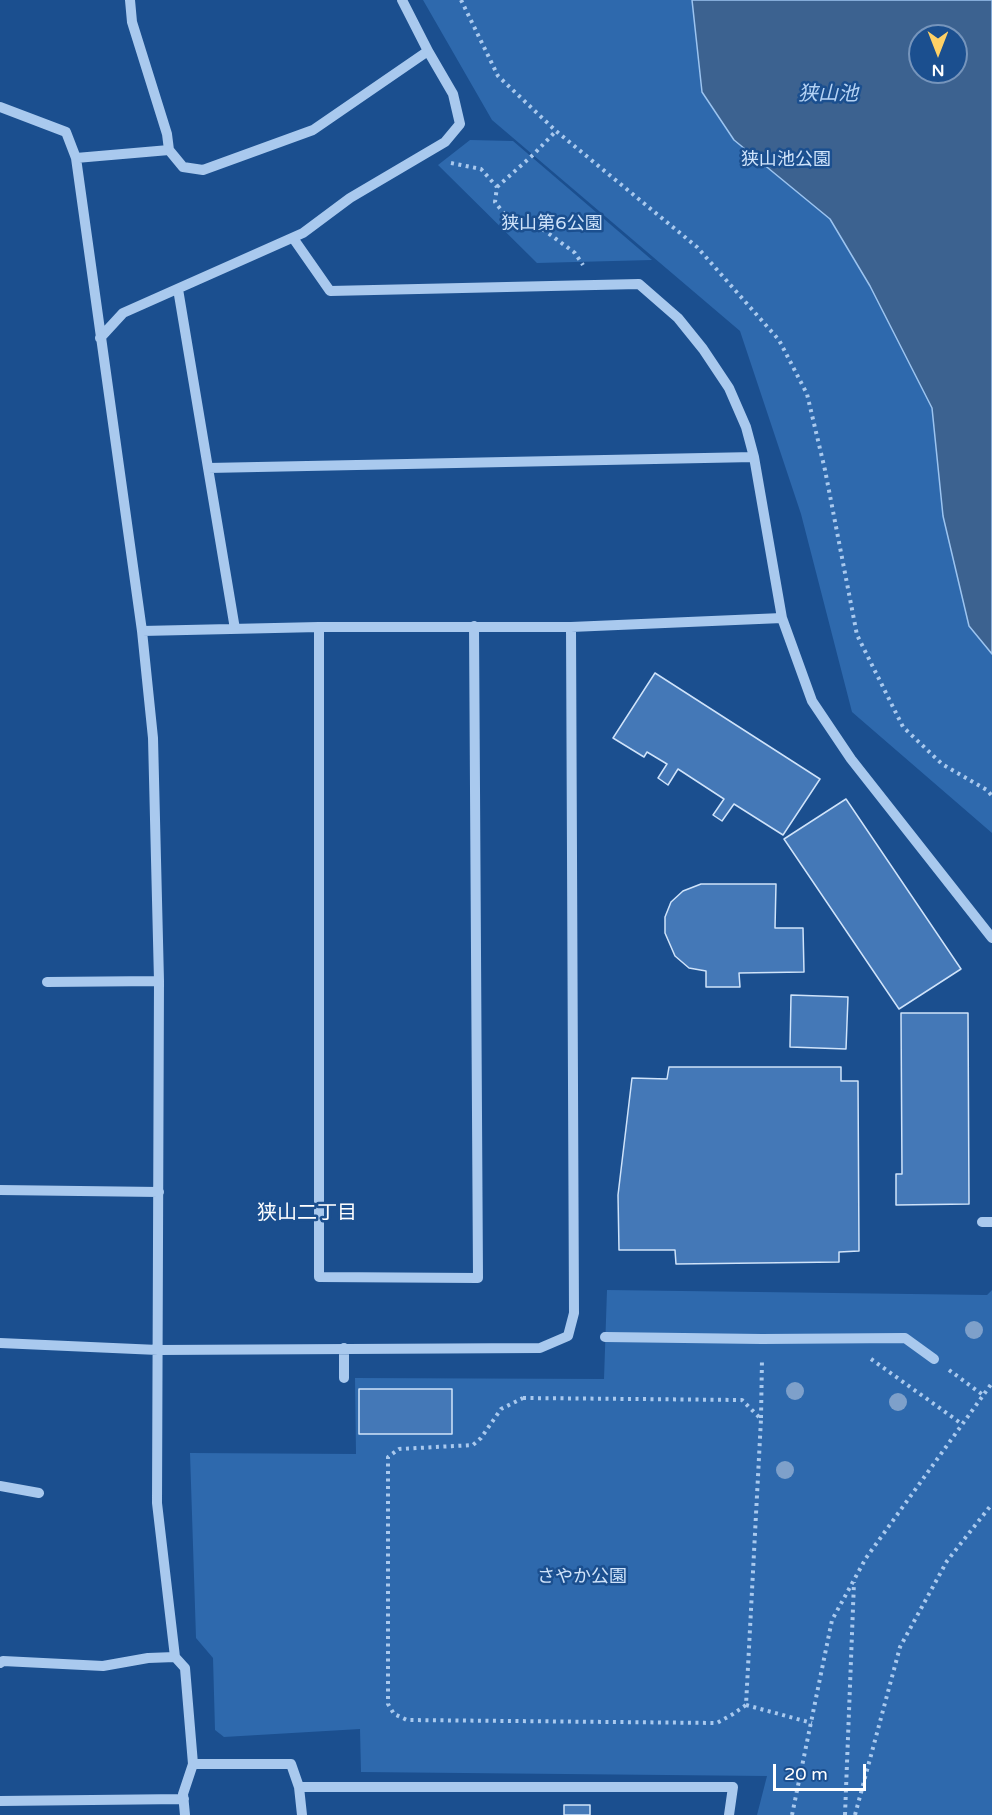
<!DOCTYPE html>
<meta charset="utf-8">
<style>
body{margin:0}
#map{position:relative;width:992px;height:1815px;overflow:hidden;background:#1b4f8f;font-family:"Varela Round",sans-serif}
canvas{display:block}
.north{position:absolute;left:908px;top:24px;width:60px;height:60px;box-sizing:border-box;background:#1b4f8f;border:2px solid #7695bc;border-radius:50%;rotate:180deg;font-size:16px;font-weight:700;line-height:24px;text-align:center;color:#fff}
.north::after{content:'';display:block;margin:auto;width:21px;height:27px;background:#ffd166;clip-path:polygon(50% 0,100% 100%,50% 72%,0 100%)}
.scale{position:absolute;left:773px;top:1764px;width:93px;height:27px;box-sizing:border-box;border:3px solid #fff;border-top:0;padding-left:8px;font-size:18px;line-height:21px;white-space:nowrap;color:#fff;-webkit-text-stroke:4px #1b4f8f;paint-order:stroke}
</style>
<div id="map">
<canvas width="992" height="1815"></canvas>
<div class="north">N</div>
<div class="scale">20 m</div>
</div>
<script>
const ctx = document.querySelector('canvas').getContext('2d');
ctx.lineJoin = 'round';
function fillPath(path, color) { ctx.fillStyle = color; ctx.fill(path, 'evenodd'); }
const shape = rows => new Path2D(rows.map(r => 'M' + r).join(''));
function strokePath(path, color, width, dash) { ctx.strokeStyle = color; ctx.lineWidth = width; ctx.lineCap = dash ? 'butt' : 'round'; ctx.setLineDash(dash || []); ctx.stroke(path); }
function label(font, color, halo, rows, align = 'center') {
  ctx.font = font + ' "Varela Round","Noto Sans JP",sans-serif'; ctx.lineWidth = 5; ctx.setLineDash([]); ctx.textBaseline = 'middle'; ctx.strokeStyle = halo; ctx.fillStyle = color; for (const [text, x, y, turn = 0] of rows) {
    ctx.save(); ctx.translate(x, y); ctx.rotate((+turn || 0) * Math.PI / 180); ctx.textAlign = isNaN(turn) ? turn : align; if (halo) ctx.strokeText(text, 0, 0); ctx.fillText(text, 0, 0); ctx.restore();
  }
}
fillPath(shape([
 [423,0,992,0,992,833,852,712,801,514,740,331,492,120],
 [920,36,956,36,956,72,920,72],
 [470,140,513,141,652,260,537,263,438,165],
 [607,1290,987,1295,992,1290,992,1815,757,1815,767,1776,361,1772,360,1729,224,1737,215,1730,213,1658,196,1638,190,1453,356,1454,355,1378,604,1379]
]), '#2e69ad');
const water = shape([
 [692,0,992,0,992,654,969,626,943,516,932,408,870,286,830,219,734,140,702,92,692,0],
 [920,36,956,36,956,72,920,72,920,36]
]);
fillPath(water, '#3c6290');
strokePath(water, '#9cc4f0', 1.5);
const building = shape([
 [655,673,820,779,783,835,734,804,722,821,713,815,724,799,678,769,668,785,658,778,667,764,647,752,644,757,613,738,655,673],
 [846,799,961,969,899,1009,784,839,846,799],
 [701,884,776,884,775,928,803,928,804,972,739,973,740,987,706,987,706,971,689,968,675,956,665,933,665,917,671,902,683,891,701,884],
 [791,995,848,997,846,1049,790,1047,791,995],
 [901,1013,968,1013,969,1204,896,1205,896,1174,902,1174,901,1013],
 [669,1067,841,1067,841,1081,858,1081,859,1251,839,1252,839,1262,676,1264,675,1250,619,1250,618,1195,632,1078,667,1079,669,1067],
 [359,1389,452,1389,452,1434,359,1434,359,1389],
 [564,1805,590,1805,590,1815,564,1815,564,1805]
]);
fillPath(building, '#4478b7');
strokePath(building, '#cfe3fa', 1.5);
strokePath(shape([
 [461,0,498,76,556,131,697,247,779,340,807,394,825,470,857,635,903,727,942,764,987,790,992,796],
 [451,163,481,169,497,187,495,202,509,220,544,230,575,253,583,265],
 [497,187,533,155,556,131],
 [871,1359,962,1424],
 [949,1370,983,1395],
 [523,1398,742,1400,761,1419,746,1705,733,1714,717,1723,407,1720,394,1714,388,1704,388,1457,399,1449,473,1445,481,1438,501,1409,523,1398],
 [761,1418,762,1359],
 [746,1705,812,1723],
 [792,1815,832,1620,866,1558,992,1383],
 [845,1815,854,1582],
 [855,1815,900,1647,947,1561,992,1504]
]), '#a9c9ee', 4, [3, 4.5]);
strokePath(shape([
 [130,0,132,22,167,134,169,150,183,167,203,170,313,130,428,51],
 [0,107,66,132,76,158],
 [169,150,76,158,142,631,153,738,159,981,157,1503,175,1657,185,1668,193,1764,183,1794,185,1815],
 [178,289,235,629],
 [100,338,123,313,303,233,350,198,445,142,460,124,453,94,428,51,402,0],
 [208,468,754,457],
 [782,618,812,701,851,759,992,938],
 [319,627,319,1277,478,1278,474,626],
 [142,631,319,627,571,627,782,618,754,457,746,427,729,388,703,349,678,318,639,284,330,291,293,238],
 [47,982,159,981],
 [0,1190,159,1192],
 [982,1222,992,1222],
 [605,1337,762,1339,905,1338,934,1359],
 [0,1343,158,1350,540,1348,568,1336,574,1313,571,627],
 [344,1348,344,1378],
 [0,1486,39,1493],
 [0,1663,3,1661,103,1666,148,1658,175,1657],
 [193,1764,291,1764,299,1787,733,1787,729,1815],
 [299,1787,302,1815],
 [0,1801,184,1799]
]), '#a9c9ee', 10);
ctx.fillStyle = '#7ea0ca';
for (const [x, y] of [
 [974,1330],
 [795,1391],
 [898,1402],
 [785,1470]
]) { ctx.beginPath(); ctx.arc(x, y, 9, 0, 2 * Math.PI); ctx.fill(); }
label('18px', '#cfe3fa', '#1b4f8f', [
 ["狭山池公園",786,160],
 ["狭山第6公園",552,224],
 ["さやか公園",582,1577]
]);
label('italic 20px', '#b5d3f5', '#1b4f8f', [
 ["狭山池",828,95]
]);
label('20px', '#fff', '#1b4f8f', [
 ["狭山二丁目",307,1214]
]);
</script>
